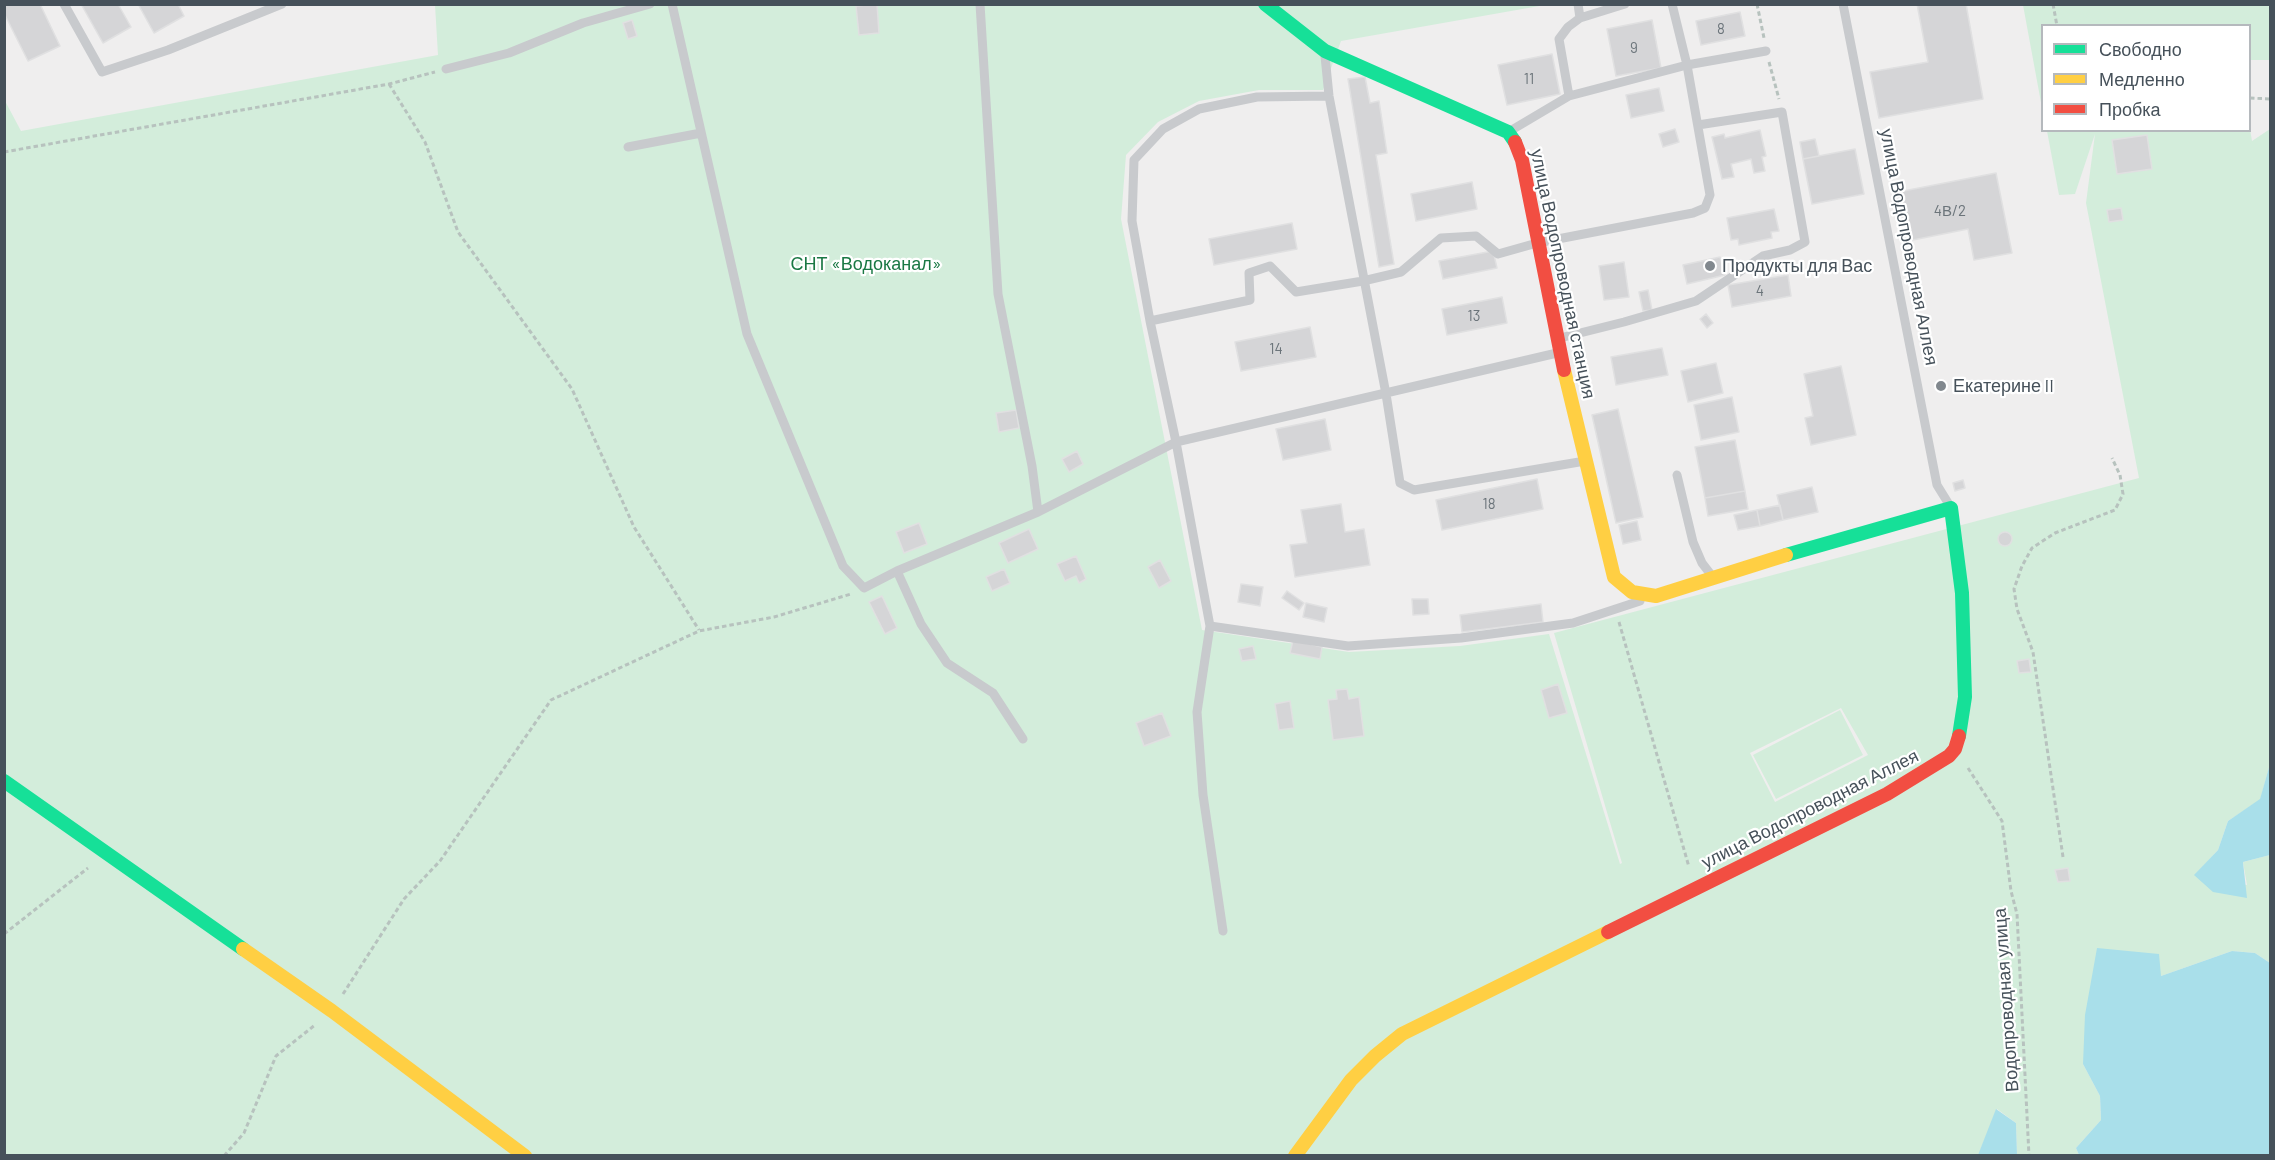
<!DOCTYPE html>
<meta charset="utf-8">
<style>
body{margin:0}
#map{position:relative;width:2275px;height:1160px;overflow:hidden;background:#efeeee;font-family:Barlow,sans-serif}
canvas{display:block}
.frame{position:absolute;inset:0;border:6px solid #46515a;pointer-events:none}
.legend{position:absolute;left:2041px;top:24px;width:210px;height:108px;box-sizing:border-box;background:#fff;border:2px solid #b5b9bd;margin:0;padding:8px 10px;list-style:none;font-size:18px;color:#46515a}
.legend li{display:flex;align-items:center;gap:12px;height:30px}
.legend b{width:30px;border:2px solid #b5b9bd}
</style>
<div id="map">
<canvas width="2275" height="1160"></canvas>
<div class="frame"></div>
<ul class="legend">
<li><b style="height:8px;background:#16e098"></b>Свободно</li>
<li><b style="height:8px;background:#ffcf43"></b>Медленно</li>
<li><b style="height:8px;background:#f24e42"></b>Пробка</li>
</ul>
</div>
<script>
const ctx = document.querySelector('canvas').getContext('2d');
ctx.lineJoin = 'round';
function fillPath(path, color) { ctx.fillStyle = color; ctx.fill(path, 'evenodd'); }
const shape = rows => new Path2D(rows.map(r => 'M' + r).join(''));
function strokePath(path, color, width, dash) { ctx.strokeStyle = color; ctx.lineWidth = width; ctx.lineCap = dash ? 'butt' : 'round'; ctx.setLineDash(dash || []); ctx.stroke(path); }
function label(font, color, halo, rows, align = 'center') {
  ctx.font = font + ' Barlow,sans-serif'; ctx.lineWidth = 4.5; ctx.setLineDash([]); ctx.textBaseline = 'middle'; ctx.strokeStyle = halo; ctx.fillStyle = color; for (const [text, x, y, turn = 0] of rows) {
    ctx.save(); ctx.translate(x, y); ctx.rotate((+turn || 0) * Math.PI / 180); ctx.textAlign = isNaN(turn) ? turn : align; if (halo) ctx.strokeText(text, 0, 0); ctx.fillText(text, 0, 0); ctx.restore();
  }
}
fillPath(shape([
 [435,5,1545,5,1341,41,1323,90,1259,90,1199,101,1158,122,1126,155,1121,219,1202,630,1349,652,1460,646,1549,634,1620,864,1622,863,1554,633,2139,478,2086,203,2095,134,2075,194,2059,195,2047,131,2250,130,2250,129,2252,141,2270,129,2270,764,2260,800,2228,821,2218,850,2195,875,2247,885,2243,862,2270,855,2270,963,2255,953,2232,951,2161,976,2083,1064,2100,1096,2101,1120,2076,1148,2079,1155,2017,1155,2016,1123,1997,1109,1978,1156,5,1155,4,99,21,131,438,55],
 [1841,708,1868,755,1775,802,1750,753],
 [2023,5,2270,5,2270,60,2250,60,2250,26,2042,26,2042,108],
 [1840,710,1863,755,1776,799,1753,755]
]), '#d3eddb');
fillPath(shape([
 [2270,764,2270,855,2243,862,2247,898,2213,892,2194,875,2218,850,2228,821,2260,799],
 [2097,948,2159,954,2161,976,2232,951,2255,953,2270,963,2270,1155,2079,1155,2076,1148,2101,1120,2100,1096,2083,1064,2085,1015],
 [1996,1109,2016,1123,2017,1155,1978,1155]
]), '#a9dfea');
const building = shape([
 [4,4,40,4,60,46,28,61,4,13,4,4],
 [81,4,118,4,131,27,103,43,81,4],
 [138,4,178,4,184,16,154,33,138,4],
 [877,4,879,33,859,35,856,6,877,4],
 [1917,4,1966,4,1983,99,1879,118,1870,72,1928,62,1917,4],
 [1740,12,1745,36,1701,45,1696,21,1740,12],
 [632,20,637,36,628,39,623,23,632,20],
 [1652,20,1661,68,1616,76,1607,29,1652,20],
 [1552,54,1560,94,1507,105,1498,65,1552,54],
 [1365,77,1370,103,1379,101,1387,153,1376,155,1394,264,1379,267,1348,79,1365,77],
 [1659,88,1664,111,1631,118,1626,95,1659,88],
 [1675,129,1679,142,1663,147,1659,134,1675,129],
 [1760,130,1766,156,1762,157,1765,171,1754,173,1751,159,1731,164,1734,177,1722,179,1712,137,1724,134,1725,138,1760,130],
 [2147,135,2152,169,2117,174,2112,140,2147,135],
 [1815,139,1819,156,1803,159,1800,142,1815,139],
 [1855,149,1864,194,1812,204,1803,159,1855,149],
 [1996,173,2012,253,1974,260,1968,229,1903,242,1893,193,1996,173],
 [1472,182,1477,209,1416,221,1411,194,1472,182],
 [2121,208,2123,220,2109,222,2107,210,2121,208],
 [1774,209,1779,231,1771,232,1772,238,1739,245,1738,239,1731,240,1727,218,1774,209],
 [1292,223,1297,249,1214,265,1209,239,1292,223],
 [1493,251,1497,268,1443,279,1439,261,1493,251],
 [1720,257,1725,275,1687,284,1683,265,1720,257],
 [1624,262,1629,297,1604,300,1599,266,1624,262],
 [1788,275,1791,296,1732,307,1728,285,1788,275],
 [1648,290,1652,310,1643,311,1639,292,1648,290],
 [1502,297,1507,323,1447,335,1442,309,1502,297],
 [1706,314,1713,323,1707,328,1700,319,1706,314],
 [1310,327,1316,357,1241,371,1235,342,1310,327],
 [1662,348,1668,375,1616,385,1611,357,1662,348],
 [1716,363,1723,393,1688,402,1681,371,1716,363],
 [1841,366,1856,435,1811,445,1805,418,1813,416,1804,374,1841,366],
 [1732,397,1739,432,1701,440,1694,405,1732,397],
 [1618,409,1643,517,1616,523,1592,415,1618,409],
 [1016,410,1019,428,999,432,996,413,1016,410],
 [1325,419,1331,450,1283,460,1276,429,1325,419],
 [1735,440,1745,491,1705,498,1695,447,1735,440],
 [1077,451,1083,464,1069,472,1062,459,1077,451],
 [1537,479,1543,509,1442,530,1436,500,1537,479],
 [1963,480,1965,488,1955,491,1953,483,1963,480],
 [1812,487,1818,512,1783,520,1777,495,1812,487],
 [1745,491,1748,509,1708,516,1705,498,1745,491],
 [1341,504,1345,532,1364,529,1370,565,1295,577,1290,545,1307,543,1301,510,1341,504],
 [1780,505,1783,520,1760,526,1757,510,1780,505],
 [1757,510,1760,526,1738,530,1734,515,1757,510],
 [1637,521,1641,540,1623,544,1619,525,1637,521],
 [919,523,927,544,904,553,896,532,919,523],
 [1029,529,1038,549,1008,563,999,543,1029,529],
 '1998 539a7 7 0 1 1 14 0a7 7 0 1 1-14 0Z',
 [1076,556,1086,579,1079,583,1076,576,1065,581,1057,564,1076,556],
 [1160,560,1171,581,1159,588,1148,567,1160,560],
 [1004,569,1010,583,992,591,986,577,1004,569],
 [1241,584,1263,587,1260,606,1238,602,1241,584],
 [1287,591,1304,603,1299,610,1282,598,1287,591],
 [882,596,897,628,885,634,869,602,882,596],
 [1412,599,1428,599,1429,614,1413,615,1412,599],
 [1306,603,1327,608,1324,622,1303,617,1306,603],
 [1541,604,1543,622,1462,632,1460,615,1541,604],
 [1293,640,1322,647,1320,659,1290,653,1293,640],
 [1253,646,1256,659,1242,661,1239,649,1253,646],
 [2029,659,2031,672,2019,673,2017,661,2029,659],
 [1558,684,1567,713,1549,718,1541,690,1558,684],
 [1347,689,1349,699,1359,697,1364,736,1333,740,1328,700,1337,699,1336,690,1347,689],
 [1290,701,1294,728,1279,730,1275,704,1290,701],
 [1162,713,1171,736,1144,746,1136,723,1162,713],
 [2068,868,2070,881,2058,882,2055,870,2068,868]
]);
fillPath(building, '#d5d5d7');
strokePath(building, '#e0e0e1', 1.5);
strokePath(shape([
 [1757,4,1764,38],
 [2053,4,2057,26],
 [1769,62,1779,99],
 [389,84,425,142,458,232,572,389,634,527,699,630],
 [2250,98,2270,99],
 [4,152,389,84,435,72],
 [1619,622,1689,867],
 [1968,768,2002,821,2011,891,2017,914,2029,1156],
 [2063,857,2033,652,2017,609,2014,589,2022,566,2032,548,2055,533,2115,510,2123,494,2120,475,2112,458],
 [4,934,88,868],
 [343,994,404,899,440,861,551,700,699,631,774,617,851,594],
 [224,1156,244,1133,276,1056,315,1025]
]), '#b7c2be', 3, [4.5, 3]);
strokePath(shape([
 [64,4,102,72,168,50,282,4],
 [672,4,747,334,843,566,864,588,897,571,1038,512,1176,442,1210,626,1348,646,1461,638,1573,623,1640,601],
 [980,4,998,294,1032,466,1038,512],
 [1578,4,1580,18],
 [1843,4,1937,485,1950,506],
 [1325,56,1329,96,1386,394,1400,483,1414,490,1585,461],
 [446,69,509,53,583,23,650,4],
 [1569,96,1559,39,1568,27,1580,18,1625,4],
 [1510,131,1569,96,1687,65,1766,51],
 [628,147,701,133],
 [1150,321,1132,221,1134,160,1163,129,1199,109,1257,97,1329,96],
 [1560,338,1624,322,1696,301,1763,256,1790,250,1805,242,1782,112,1698,125],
 [1557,353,1176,442,1150,321,1250,300,1249,273,1270,266,1296,292,1363,281,1401,272,1441,238,1476,236,1498,254,1537,243,1693,213,1705,208,1710,195,1687,65,1672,4],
 [1677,475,1693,542,1702,563,1712,576],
 [897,571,921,624,947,663,993,693,1023,739],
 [1210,626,1197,712,1203,795,1223,931]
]), '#c8cacd', 9);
strokePath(shape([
 [1265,4,1325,51,1508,132,1515,142],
 [1786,555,1951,508,1962,593,1965,697,1959,736],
 [4,781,243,949]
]), '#16e098', 14);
strokePath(shape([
 [1564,370,1614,577,1632,592,1656,596,1786,555],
 [243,949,332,1011,525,1156],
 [1295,1156,1351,1080,1375,1056,1402,1034,1608,932]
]), '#ffcf43', 14);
strokePath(shape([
 [1515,142,1522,160,1564,370],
 [1608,932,1887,794,1949,756,1955,749,1959,736]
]), '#f24e42', 14);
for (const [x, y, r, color] of [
 [1710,266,6,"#81888e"],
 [1941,386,6,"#81888e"]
]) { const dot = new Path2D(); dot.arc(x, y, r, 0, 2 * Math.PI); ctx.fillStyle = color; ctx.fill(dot); strokePath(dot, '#fff', 2); }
label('15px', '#6b747a', null, [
 ["8",1721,29],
 ["9",1634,48],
 ["11",1529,79],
 ["4В/2",1950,211],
 ["4",1760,291],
 ["13",1474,316],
 ["14",1276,349],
 ["18",1489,504]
]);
label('18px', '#46515a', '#fff', [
 ["улица Водопроводная Аллея",1909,247,79],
 ["улица Водопроводная станция",1563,274,78],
 ["улица Водопроводная Аллея",1810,809,-27],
 ["Водопроводная улица",2006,1000,-94]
]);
label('18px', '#1a7844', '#fff', [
 ["СНТ «Водоканал»",866,264]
]);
label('18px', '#46515a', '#fff', [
 ["Продукты для Вас",1722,266],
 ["Екатерине II",1953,386]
], 'left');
</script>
